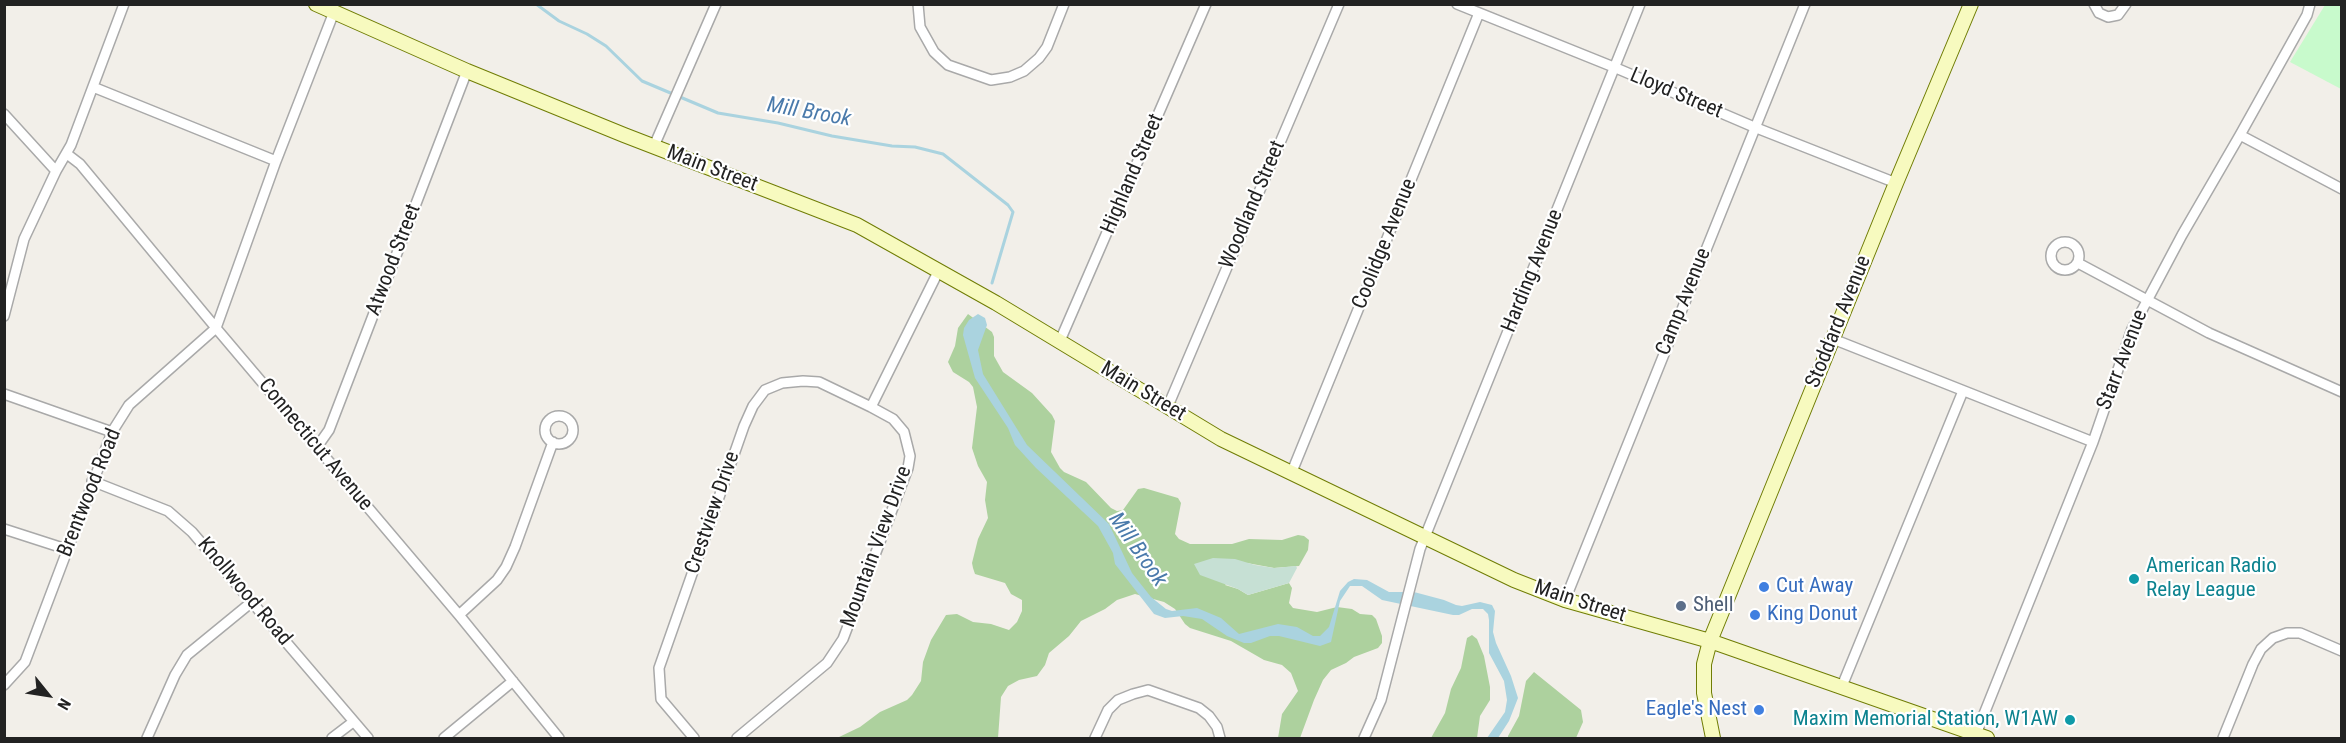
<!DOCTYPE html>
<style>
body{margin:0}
#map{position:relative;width:2346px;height:743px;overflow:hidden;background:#f2efe9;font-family:"Roboto Condensed",sans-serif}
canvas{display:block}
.frame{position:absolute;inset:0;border:6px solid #222;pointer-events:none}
.north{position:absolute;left:18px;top:665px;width:60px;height:60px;-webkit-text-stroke:4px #fff;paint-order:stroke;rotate:120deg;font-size:16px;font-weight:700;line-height:24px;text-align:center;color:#222}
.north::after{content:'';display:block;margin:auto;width:21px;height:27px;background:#222;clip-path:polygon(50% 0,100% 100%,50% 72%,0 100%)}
</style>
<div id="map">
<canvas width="2346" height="743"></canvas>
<div class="frame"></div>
<div class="north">N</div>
</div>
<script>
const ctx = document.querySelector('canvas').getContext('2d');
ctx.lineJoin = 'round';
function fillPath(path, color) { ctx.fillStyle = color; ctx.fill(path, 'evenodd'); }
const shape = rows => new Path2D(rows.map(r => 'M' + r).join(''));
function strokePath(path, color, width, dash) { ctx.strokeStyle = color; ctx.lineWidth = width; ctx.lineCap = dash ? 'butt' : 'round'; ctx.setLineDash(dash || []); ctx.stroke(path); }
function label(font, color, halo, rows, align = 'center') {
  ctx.font = font + ' "Roboto Condensed",sans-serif'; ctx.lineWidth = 4.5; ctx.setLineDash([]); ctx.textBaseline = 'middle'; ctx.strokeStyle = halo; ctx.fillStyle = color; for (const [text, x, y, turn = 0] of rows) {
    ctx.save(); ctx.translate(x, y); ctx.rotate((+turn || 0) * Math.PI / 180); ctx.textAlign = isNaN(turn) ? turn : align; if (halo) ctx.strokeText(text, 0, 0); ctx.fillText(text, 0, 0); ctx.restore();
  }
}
fillPath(shape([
 [968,314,992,332,994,337,994,356,1003,372,1032,393,1052,415,1055,421,1051,452,1060,468,1064,472,1086,482,1111,508,1117,511,1123,510,1138,489,1144,488,1178,498,1181,503,1175,534,1179,539,1190,544,1232,544,1249,539,1282,540,1298,535,1304,536,1309,540,1308,550,1299,566,1274,568,1247,563,1225,585,1238,589,1248,595,1289,583,1292,588,1289,603,1293,608,1317,612,1337,607,1352,609,1360,614,1372,615,1376,619,1382,636,1382,643,1378,648,1354,657,1346,663,1331,670,1323,680,1314,700,1300,738,1278,738,1282,714,1298,691,1291,673,1282,665,1264,660,1231,641,1190,628,1185,624,1175,609,1164,602,1135,594,1117,600,1105,609,1081,621,1069,636,1049,653,1045,665,1037,676,1019,680,1008,686,1001,697,998,738,837,738,860,727,880,712,907,700,912,695,921,681,923,662,931,640,946,615,957,614,973,622,991,624,1009,630,1017,622,1022,611,1022,600,1011,594,1005,583,975,574,973,568,972,563,978,539,988,518,985,500,987,482,978,466,972,448,977,407,973,387,969,382,953,372,948,362,955,346,958,328],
 [1472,635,1477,639,1484,656,1490,687,1490,700,1480,716,1477,738,1431,738,1445,713,1451,689,1461,668,1467,638],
 [1534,672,1581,710,1583,722,1576,738,1508,738,1508,736,1519,716,1526,681]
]), '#add19e');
fillPath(shape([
 [1213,558,1235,559,1255,565,1274,568,1296,566,1297,568,1289,583,1248,595,1238,589,1200,575,1194,564]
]), '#c6e0d4');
fillPath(shape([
 [2325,5,2341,5,2341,89,2290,62]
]), '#c8facc');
fillPath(shape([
 [978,314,985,318,987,325,978,350,983,374,1027,445,1109,524,1132,573,1151,597,1166,609,1172,611,1197,608,1221,618,1239,634,1278,624,1297,627,1313,636,1320,636,1329,627,1340,591,1348,582,1354,579,1367,580,1389,592,1414,592,1444,600,1456,605,1462,606,1480,602,1492,605,1495,611,1493,632,1496,643,1511,676,1518,698,1509,721,1498,738,1487,738,1505,712,1507,700,1504,681,1489,653,1489,620,1488,614,1483,609,1472,609,1459,615,1453,615,1382,600,1362,586,1350,586,1340,601,1331,642,1320,646,1279,636,1270,636,1251,643,1244,643,1227,636,1202,619,1183,616,1165,618,1154,614,1115,564,1113,553,1098,526,1036,468,1015,445,1008,428,975,378,963,335,964,328,969,320]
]), '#aad3df');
strokePath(shape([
 [536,4,559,21,587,34,606,46,642,81,718,113,778,123,832,136,892,146,915,147,943,154,1008,205,1013,212,992,283]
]), '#aad3df', 3);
const street = shape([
 [918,4,920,27,934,52,948,65,991,80,1010,77,1024,71,1039,58,1047,47,1064,4],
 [1457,4,1616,68,1754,127,1896,183],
 [2094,4,2099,13,2108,17,2118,15,2126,4],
 [93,87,276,161],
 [4,114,56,171],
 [2240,135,2342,189],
 [654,146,716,4],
 [67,154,80,164,216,328,459,615,559,738],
 '2051 256a14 14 0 1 1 28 0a14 14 0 1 1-28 0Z',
 [2078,263,2209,333,2342,392],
 [4,316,24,239,56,171,71,145,124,4],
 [1833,339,2093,442],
 [1059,343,1206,4],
 [4,394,112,432],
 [1168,406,1339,4],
 '545 430a14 14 0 1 1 28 0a14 14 0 1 1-28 0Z',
 [317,447,329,430,467,71],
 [1291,474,1479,13],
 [92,481,168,511,192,532,368,738],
 [4,529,66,549],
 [1565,600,1805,4],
 [459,615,497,580,506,567,515,547,553,442],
 [4,685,25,662,112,432,129,405,216,328,276,161,334,12],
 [1842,686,1963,391],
 [1976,734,2093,442,2132,329,2182,235,2240,135,2307,15,2310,4],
 [147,738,175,675,187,655,253,601],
 [332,738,353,722],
 [444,738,513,681],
 [694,738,661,699,659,668,744,426,753,406,765,390,782,383,803,381,819,382,871,407],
 [737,738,827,663,843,639,908,468,910,456,904,432,893,419,871,407,939,270],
 [1095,738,1108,710,1118,700,1133,694,1148,690,1199,708,1209,716,1217,727,1220,738],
 [1364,738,1381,700,1420,549,1640,4],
 [2223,738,2253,664,2261,649,2273,638,2287,633,2300,633,2342,651]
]);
const secondary = shape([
 [316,4,467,71,624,135,857,225,996,303,1221,439,1514,580,1565,600,1710,641,1987,738],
 [1713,738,1704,693,1704,664,1710,641,1896,183,1971,4]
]);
strokePath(street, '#a9a9a9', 12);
strokePath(secondary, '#707d05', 16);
strokePath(street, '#fff', 9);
strokePath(secondary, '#f7fabf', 14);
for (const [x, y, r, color] of [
 [2134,579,6,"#0f9aa8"],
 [1764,587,6,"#3f7fe0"],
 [1681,606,6,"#5c6f8a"],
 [1755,615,6,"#3f7fe0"],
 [1759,710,6,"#3f7fe0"],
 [2070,720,6,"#0f9aa8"]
]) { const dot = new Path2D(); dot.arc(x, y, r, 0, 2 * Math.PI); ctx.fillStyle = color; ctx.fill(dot); strokePath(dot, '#fff', 2); }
label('21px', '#222', '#fff', [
 ["Lloyd Street",1676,94,23],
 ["Main Street",712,169,21],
 ["Highland Street",1133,174,-67],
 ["Woodland Street",1253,205,-67],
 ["Coolidge Avenue",1385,244,-68],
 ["Atwood Street",394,260,-69],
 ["Harding Avenue",1533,271,-68],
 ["Camp Avenue",1684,302,-68],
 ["Stoddard Avenue",1839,322,-68],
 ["Starr Avenue",2123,360,-69],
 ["Main Street",1143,392,31],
 ["Connecticut Avenue",315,445,50],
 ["Brentwood Road",90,493,-68],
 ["Crestview Drive",713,513,-71],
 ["Mountain View Drive",877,547,-70],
 ["Knollwood Road",244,592,50],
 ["Main Street",1580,602,18]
]);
label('21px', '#0d838f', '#fff', [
 ["American Radio",2146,567],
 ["Relay League",2146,591],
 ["Maxim Memorial Station, W1AW",2058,720,"right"]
], 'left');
label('21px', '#366cbe', '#fff', [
 ["Cut Away",1776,587],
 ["King Donut",1767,615],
 ["Eagle's Nest",1747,710,"right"]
], 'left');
label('21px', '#4e5e75', '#fff', [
 ["Shell",1693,606]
], 'left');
label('italic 22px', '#4a7aab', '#fff', [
 ["Mill Brook",809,113,10],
 ["Mill Brook",1137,550,55]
]);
</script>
